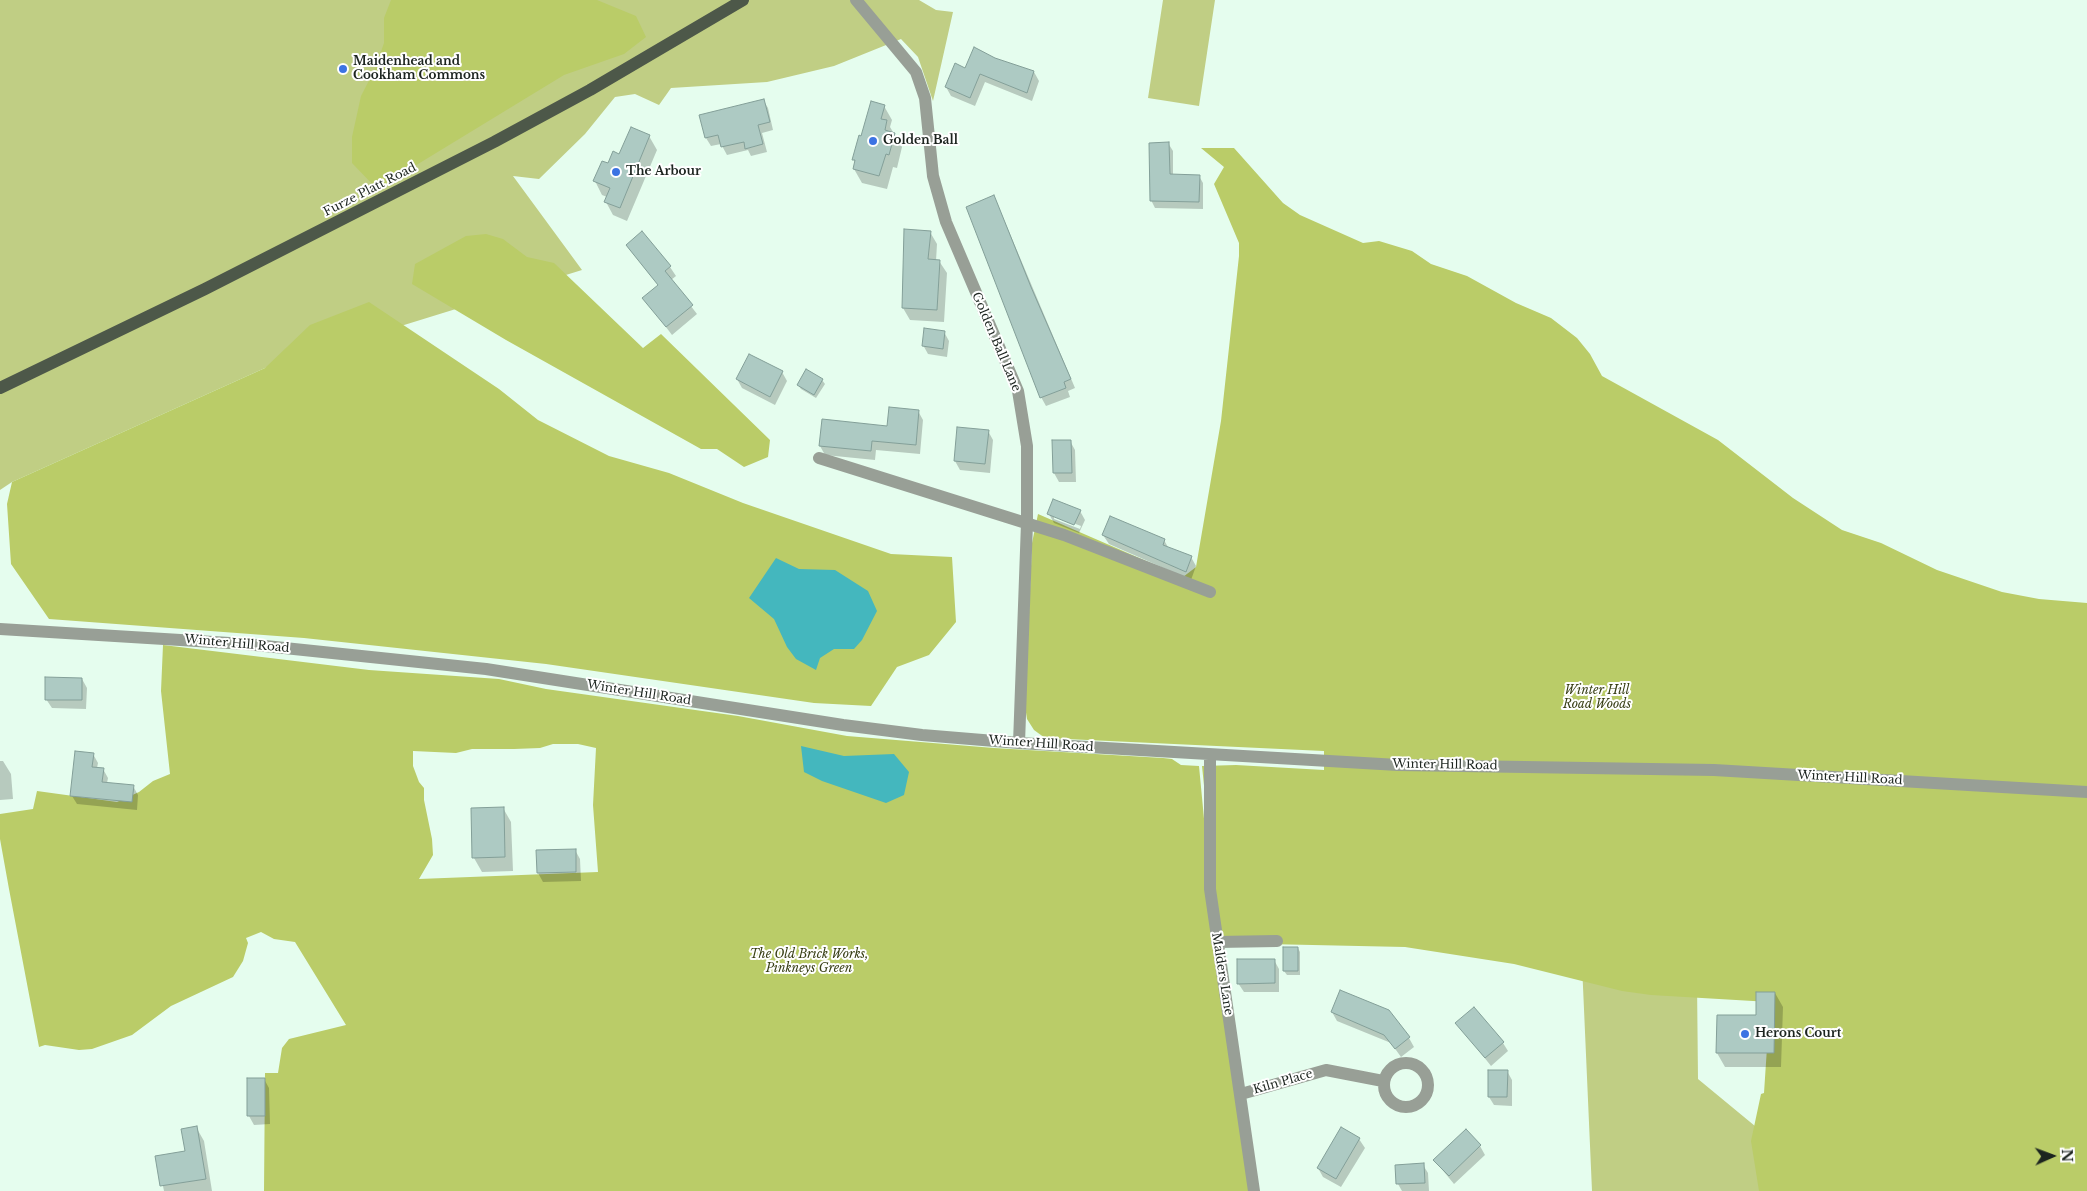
<!DOCTYPE html>
<style>
body{margin:0}
#map{position:relative;width:2087px;height:1191px;overflow:hidden;background:#e5fdee;font-family:"Libre Baskerville",serif}
canvas{display:block}
.north{position:absolute;left:2027px;top:1131px;width:50px;height:50px;-webkit-text-stroke:4px #fff;paint-order:stroke;rotate:88deg;font-size:14px;font-weight:700;line-height:20px;text-align:center;color:#1c241f}
.north::after{content:'';display:block;margin:auto;width:18px;height:22px;background:#1c241f;clip-path:polygon(50% 0,100% 100%,50% 72%,0 100%)}
</style>
<div id="map">
<canvas width="2087" height="1191"></canvas>
<div class="north">N</div>
</div>
<script>
const ctx = document.querySelector('canvas').getContext('2d');
ctx.lineJoin = 'round';
function fillPath(path, color) { ctx.fillStyle = color; ctx.fill(path, 'evenodd'); }
const shape = rows => new Path2D(rows.map(r => 'M' + r).join(''));
function strokePath(path, color, width, dash) { ctx.strokeStyle = color; ctx.lineWidth = width; ctx.lineCap = dash ? 'butt' : 'round'; ctx.setLineDash(dash || []); ctx.stroke(path); }
function label(font, color, halo, rows, align = 'center') {
  ctx.font = font + ' "Libre Baskerville",serif'; ctx.lineWidth = 4; ctx.setLineDash([]); ctx.textBaseline = 'middle'; ctx.strokeStyle = halo; ctx.fillStyle = color; for (const [text, x, y, turn = 0] of rows) {
    ctx.save(); ctx.translate(x, y); ctx.rotate((+turn || 0) * Math.PI / 180); ctx.textAlign = isNaN(turn) ? turn : align; if (halo) ctx.strokeText(text, 0, 0); ctx.fillText(text, 0, 0); ctx.restore();
  }
}
fillPath(shape([
 [0,0,919,0,936,10,953,12,933,101,918,57,901,39,834,66,767,82,671,88,659,105,635,94,615,97,585,134,539,179,513,176,582,270,265,368,12,482,0,490],
 [1163,0,1215,0,1199,106,1148,98],
 [1582,964,1697,982,1698,1079,1761,1131,1766,1191,1592,1191]
]), '#c0ce84');
fillPath(shape([
 [391,0,597,0,636,16,646,37,624,54,564,75,377,189,352,163,352,137,361,96,375,69,384,43,384,18],
 [1201,148,1234,148,1283,203,1300,215,1363,243,1379,241,1412,251,1431,264,1467,276,1516,303,1551,318,1577,338,1590,354,1602,376,1718,440,1793,498,1842,530,1881,543,1937,570,2002,592,2039,599,2087,603,2087,1191,1759,1191,1751,1141,1761,1094,1764,1093,1770,1002,1651,995,1622,991,1514,964,1405,947,1220,943,1202,766,1236,765,1324,770,1324,751,1045,738,1034,730,1027,719,1025,706,1032,543,1038,514,1183,577,1196,567,1221,421,1239,256,1239,243,1214,184,1224,167],
 [486,234,503,239,527,257,554,263,643,348,661,334,770,440,768,457,744,467,717,449,701,449,506,340,412,284,415,264,466,236],
 [369,302,499,389,538,420,609,456,669,473,743,503,891,554,952,557,956,622,929,655,897,667,871,706,814,703,546,664,304,638,49,619,11,564,7,504,12,482,265,368,310,325],
 [163,645,369,670,499,679,546,689,738,716,847,736,994,748,1163,758,1172,759,1181,765,1199,766,1216,945,1250,1191,264,1191,265,1073,278,1073,282,1048,289,1039,346,1025,295,942,274,939,261,932,246,938,248,943,243,961,233,977,171,1006,132,1035,92,1049,79,1050,45,1045,39,1047,9,889,0,839,0,814,33,809,37,791,117,802,139,792,153,781,170,774,161,691],
 [553,744,578,744,596,748,593,805,598,872,419,879,433,855,432,839,424,800,424,788,419,782,413,766,413,751,456,753,472,749,514,749,540,748]
]), '#bacc68');
fillPath(shape([
 [776,558,799,569,835,570,868,591,877,611,862,640,854,649,834,649,820,658,816,670,796,659,787,647,774,619,749,598],
 [801,746,844,756,894,754,909,772,904,795,886,803,822,781,804,772]
]), '#44b7be');
fillPath(shape([
 [994,59,1034,72,1039,81,1032,101,985,82,975,106,951,96,946,87,966,69],
 [763,100,768,108,773,130,762,133,767,152,751,156,748,150,727,155,721,144,711,146,706,138,701,116],
 [884,106,892,120,890,127,902,147,897,168,893,167,887,189,862,183,854,169,856,163,853,159,862,138],
 [649,136,657,150,627,221,613,215,606,202,607,197,602,195,595,181,608,165],
 [1168,143,1173,151,1173,175,1199,176,1203,183,1203,209,1155,208,1151,200],
 [994,196,1075,388,1068,391,1070,397,1046,406,1041,397],
 [930,232,937,244,936,261,939,261,947,273,944,322,910,320,903,308],
 [642,233,670,267,676,276,671,280,697,314,672,335,644,298,659,286,627,246],
 [944,332,949,341,947,357,928,354,923,345],
 [782,372,787,381,775,405,742,388,737,379],
 [822,380,825,384,816,398,801,389,798,385],
 [918,411,923,420,920,454,876,450,875,460,825,455,820,446,889,428],
 [988,431,993,440,990,473,960,470,955,461],
 [1070,441,1075,450,1076,482,1059,482,1054,473,1053,442],
 [1080,511,1085,520,1079,533,1054,523,1049,514],
 [1054,516,1081,526,1080,529,1054,519],
 [1103,535,1164,540,1169,549,1191,557,1196,566,1191,580,1109,544],
 [82,679,87,688,86,709,52,708,46,699],
 [93,754,98,763,97,768,103,769,108,778,107,783,133,786,138,795,137,810,77,804,72,796],
 [0,761,3,761,11,774,13,799,0,800],
 [503,808,511,822,513,871,482,872,474,858],
 [575,850,580,859,581,881,543,882,538,873],
 [1284,948,1298,948,1300,952,1300,975,1287,975,1284,971],
 [1274,960,1279,969,1279,992,1244,992,1238,983],
 [1775,993,1783,1007,1781,1067,1725,1067,1717,1053,1718,1016,1757,1016],
 [1332,1012,1409,1038,1414,1047,1401,1057,1391,1043,1337,1021],
 [1457,1023,1503,1043,1508,1051,1491,1066],
 [1507,1071,1512,1080,1512,1106,1494,1105,1489,1097],
 [264,1079,269,1088,270,1124,254,1125,249,1116],
 [196,1127,204,1141,212,1191,164,1191,157,1157,186,1152],
 [1342,1129,1359,1139,1365,1148,1341,1187,1323,1177,1318,1168],
 [1480,1146,1485,1155,1454,1184,1435,1161],
 [1423,1165,1428,1173,1429,1191,1402,1191,1398,1184]
]), '#0003');
const building = shape([
 [974,47,995,58,1034,71,1027,93,980,74,970,98,945,87,955,63,965,68,974,47],
 [764,99,770,122,758,125,763,144,745,149,744,142,721,147,718,135,705,138,699,115,764,99],
 [871,101,885,105,881,119,887,120,885,130,895,133,889,155,886,154,879,176,853,169,855,160,852,160,859,135,861,136,871,101],
 [631,127,650,135,620,208,604,202,610,188,593,181,602,161,608,163,613,151,619,154,631,127],
 [1169,142,1170,174,1200,175,1199,202,1150,201,1149,143,1169,142],
 [994,195,1031,287,1071,379,1064,382,1066,388,1040,398,966,207,994,195],
 [904,229,931,231,928,259,940,260,937,310,902,308,904,229],
 [642,231,671,266,665,271,693,305,666,327,642,298,658,285,626,245,642,231],
 [924,328,945,331,943,349,922,346,924,328],
 [749,354,783,371,770,397,736,379,749,354],
 [806,369,823,379,814,395,797,385,806,369],
 [889,407,919,410,916,445,872,441,871,451,819,446,822,419,887,426,889,407],
 [957,427,989,430,985,464,954,461,957,427],
 [1052,440,1071,440,1072,473,1053,473,1052,440],
 [1053,499,1081,510,1074,525,1047,514,1053,499],
 [1110,516,1165,539,1163,545,1192,556,1186,572,1102,535,1110,516],
 [45,677,82,678,82,700,45,700,45,677],
 [75,751,94,753,92,767,104,768,102,782,134,785,132,802,70,796,75,751],
 [504,807,505,857,472,858,471,808,504,807],
 [576,849,576,872,537,873,536,850,576,849],
 [1283,947,1298,947,1298,971,1283,971,1283,947],
 [1237,959,1275,959,1275,983,1237,984,1237,959],
 [1340,990,1389,1010,1410,1037,1395,1049,1384,1035,1331,1012,1340,990],
 [1756,992,1775,992,1774,1053,1716,1053,1717,1015,1756,1015,1756,992],
 [1474,1007,1504,1042,1485,1058,1455,1023,1474,1007],
 [1488,1070,1508,1070,1507,1097,1488,1097,1488,1070],
 [247,1078,265,1078,265,1116,247,1116,247,1078],
 [197,1126,206,1179,160,1186,155,1156,185,1151,181,1129,197,1126],
 [1341,1127,1360,1138,1336,1179,1317,1168,1341,1127],
 [1466,1129,1481,1145,1449,1176,1433,1160,1466,1129],
 [1424,1163,1425,1183,1396,1184,1395,1165,1424,1163]
]);
fillPath(building, '#adcac3');
strokePath(building, '#839f98', 1);
strokePath(shape([
 [856,0,916,72,925,98,933,176,946,222,1018,391,1027,446,1027,523,1019,743],
 [819,458,1064,535,1210,592],
 [0,629,246,644,486,669,843,725,922,735,1019,743,1398,765,1714,770,2087,792],
 [1210,755,1210,889,1254,1191],
 [1217,942,1277,941],
 '1384 1085a22 22 0 1 1 44 0a22 22 0 1 1-44 0Z',
 [1241,1094,1326,1070,1383,1081]
]), '#989f96', 12);
strokePath(shape([
 [0,388,205,289,494,142,590,90,743,0]
]), '#4d5849', 12);
for (const [x, y, r, color] of [
 [343,69,5,"#3c73e3"],
 [873,141,5,"#3c73e3"],
 [616,172,5,"#3c73e3"],
 [1745,1034,5,"#3c73e3"]
]) { const dot = new Path2D(); dot.arc(x, y, r, 0, 2 * Math.PI); ctx.fillStyle = color; ctx.fill(dot); strokePath(dot, '#fff', 2); }
label('bold 12px', '#1c241f', '#fff', [
 ["Maidenhead and",353,62],
 ["Cookham Commons",353,76],
 ["Golden Ball",883,141],
 ["The Arbour",626,172],
 ["Herons Court",1755,1034]
], 'left');
label('12px', '#1c241f', '#fff', [
 ["Furze Platt Road",370,190,-27],
 ["Golden Ball Lane",996,342,67],
 ["Winter Hill Road",237,644,5],
 ["Winter Hill Road",639,693,9],
 ["Winter Hill Road",1041,744,4],
 ["Winter Hill Road",1445,765,1],
 ["Winter Hill Road",1850,778,3],
 ["Malders Lane",1222,974,81],
 ["Kiln Place",1283,1082,-16]
]);
label('italic 12px', '#373e14', '#fff', [
 ["Winter Hill",1597,691],
 ["Road Woods",1597,705],
 ["The Old Brick Works,",809,955],
 ["Pinkneys Green",809,969]
]);
</script>
